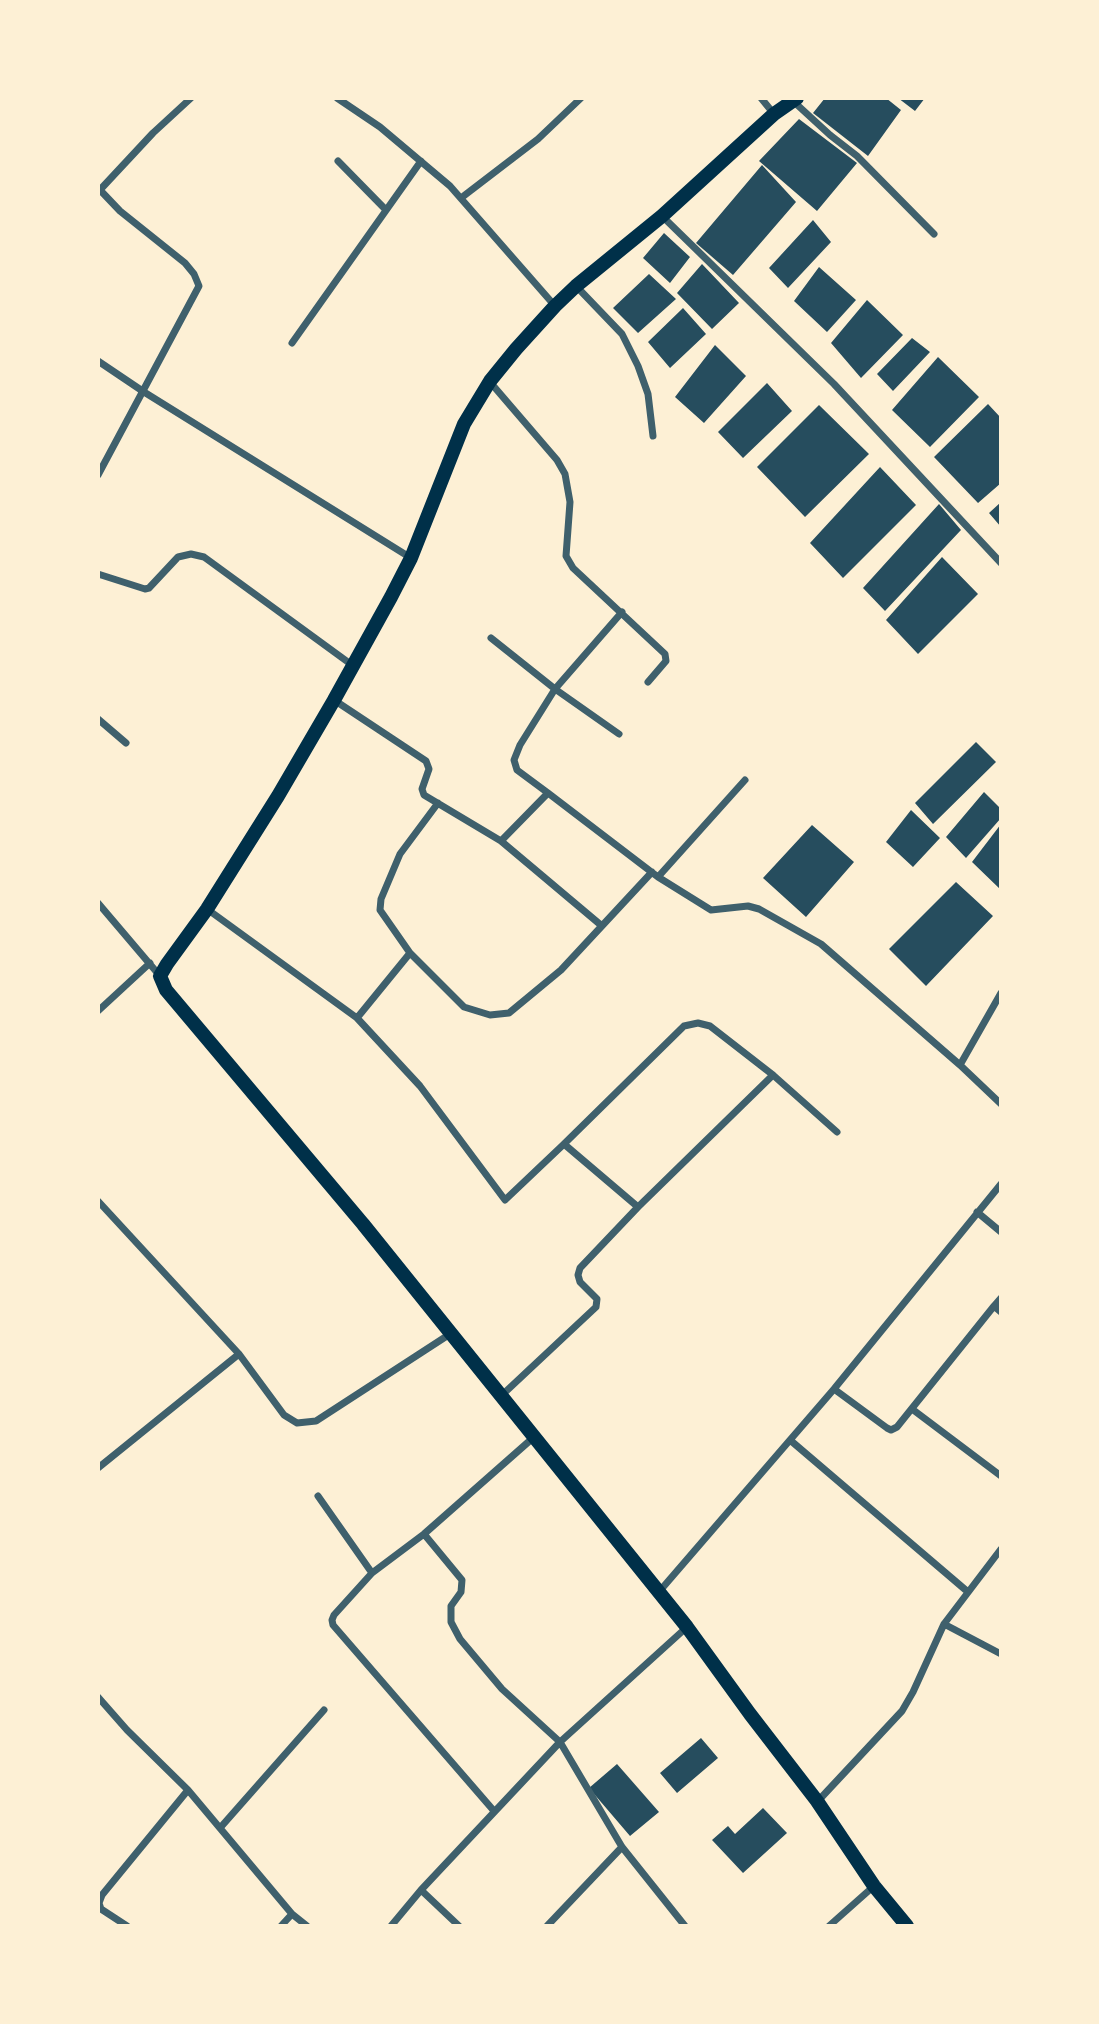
<!DOCTYPE html>
<style>
body{margin:0}
#map{position:relative;width:1099px;height:2024px;overflow:hidden;background:#fdf0d5;font-family:"Fira Sans Condensed",sans-serif}
canvas{display:block}
.frame{position:absolute;inset:0;border:100px solid #fdf0d5;pointer-events:none}
</style>
<div id="map">
<canvas width="1099" height="2024"></canvas>
<div class="frame"></div>
</div>
<script>
const ctx = document.querySelector('canvas').getContext('2d');
ctx.lineJoin = 'round';
function fillPath(path, color) { ctx.fillStyle = color; ctx.fill(path, 'evenodd'); }
const shape = rows => new Path2D(rows.map(r => 'M' + r).join(''));
function strokePath(path, color, width, dash) { ctx.strokeStyle = color; ctx.lineWidth = width; ctx.lineCap = dash ? 'butt' : 'round'; ctx.setLineDash(dash || []); ctx.stroke(path); }
fillPath(shape([
 [825,98,886,98,901,110,868,156,813,113],
 [898,98,925,98,915,111],
 [799,119,857,163,817,211,759,161],
 [762,165,796,202,733,275,696,243],
 [813,220,831,242,788,288,769,268],
 [664,233,690,257,670,283,643,258],
 [702,264,739,303,712,329,677,293],
 [819,267,856,300,827,332,794,301],
 [649,274,676,299,638,333,613,308],
 [867,300,903,335,861,378,831,343],
 [683,308,706,334,670,368,648,342],
 [912,338,930,352,893,391,877,374],
 [715,345,746,376,704,423,675,397],
 [938,357,979,397,930,447,892,410],
 [767,383,792,411,743,458,718,432],
 [988,404,1001,418,1001,483,978,503,934,457],
 [819,405,869,454,805,517,757,467],
 [880,467,916,505,843,578,810,543],
 [1001,502,1001,527,989,513],
 [939,504,961,530,885,611,863,588],
 [942,557,978,594,918,654,886,620],
 [976,742,996,762,933,824,915,803],
 [984,792,1001,809,1001,818,966,858,946,837],
 [911,810,940,838,913,867,886,842],
 [1001,824,1001,890,972,862],
 [812,825,854,862,806,917,763,878],
 [956,882,993,916,926,986,889,949],
 [701,1738,718,1758,677,1793,660,1773],
 [617,1764,659,1812,630,1836,589,1788],
 [763,1808,787,1833,743,1873,712,1840,728,1826,735,1834]
]), '#264d5e');
strokePath(shape([
 [337,98,380,127,450,186,555,306],
 [761,98,774,114],
 [793,101,830,135,857,156,934,234],
 [338,161,386,210],
 [98,192,153,133,191,98],
 [461,198,538,139,581,98],
 [662,216,834,384,1001,563],
 [576,286,622,334,638,366,648,394,653,436],
 [292,343,421,161],
 [98,361,144,392,411,558],
 [490,382,557,460,565,474,570,502,566,556,573,568,665,654,666,661,648,682],
 [98,475,199,286,194,274,185,263,120,211,100,190],
 [98,574,145,589,149,588,178,557,191,554,204,557,352,665],
 [491,638,555,689,619,734],
 [334,700,426,761,429,769,422,789,424,795,501,841,602,926],
 [98,719,126,743],
 [548,793,517,770,514,760,520,745,555,689,622,612],
 [438,803,400,854,381,899,380,910,410,953,464,1007,490,1015,509,1013,561,970,652,872],
 [501,841,548,793,658,877,711,910,748,906,759,909,821,944,960,1065,1001,1104],
 [658,877,745,780],
 [98,903,160,976],
 [207,909,357,1018,420,1086,505,1200,564,1144],
 [98,1011,150,963],
 [357,1018,410,953],
 [960,1065,1001,993],
 [98,1201,239,1354,284,1415,297,1423,316,1421,450,1334],
 [638,1207,773,1075],
 [977,1212,1001,1232],
 [994,1306,1001,1298],
 [834,1389,887,1428,891,1430,897,1427,994,1306,1001,1312],
 [501,1396,596,1307,597,1299,580,1282,578,1275,580,1268,638,1207,564,1144,684,1026,698,1023,710,1026,773,1075,837,1132],
 [912,1409,1001,1476],
 [790,1440,968,1592],
 [98,1468,239,1354],
 [318,1496,372,1573,334,1615,332,1620,333,1625,494,1811],
 [424,1534,462,1580,461,1592,451,1606,451,1622,460,1639,502,1689,560,1742,622,1847,685,1926],
 [372,1573,424,1534,534,1437],
 [658,1593,834,1389,1001,1184],
 [944,1624,1001,1654],
 [98,1697,127,1730,188,1790,292,1914,307,1926],
 [818,1801,902,1711,913,1692,944,1624,1001,1549],
 [220,1828,324,1710],
 [421,1890,459,1926],
 [127,1926,101,1909,99,1903,102,1895,188,1790],
 [281,1926,292,1914],
 [391,1926,421,1890,560,1742,687,1627],
 [547,1926,622,1847],
 [829,1926,874,1886]
]), '#3f606c', 7);
strokePath(shape([
 [797,98,774,114,662,216,576,286,555,306,516,349,490,381,464,424,411,558,391,597,334,700,278,796,207,909,167,964,160,976,166,990,363,1224,687,1627,750,1714,817,1801,874,1886,907,1926]
]), '#003049', 14);
</script>
